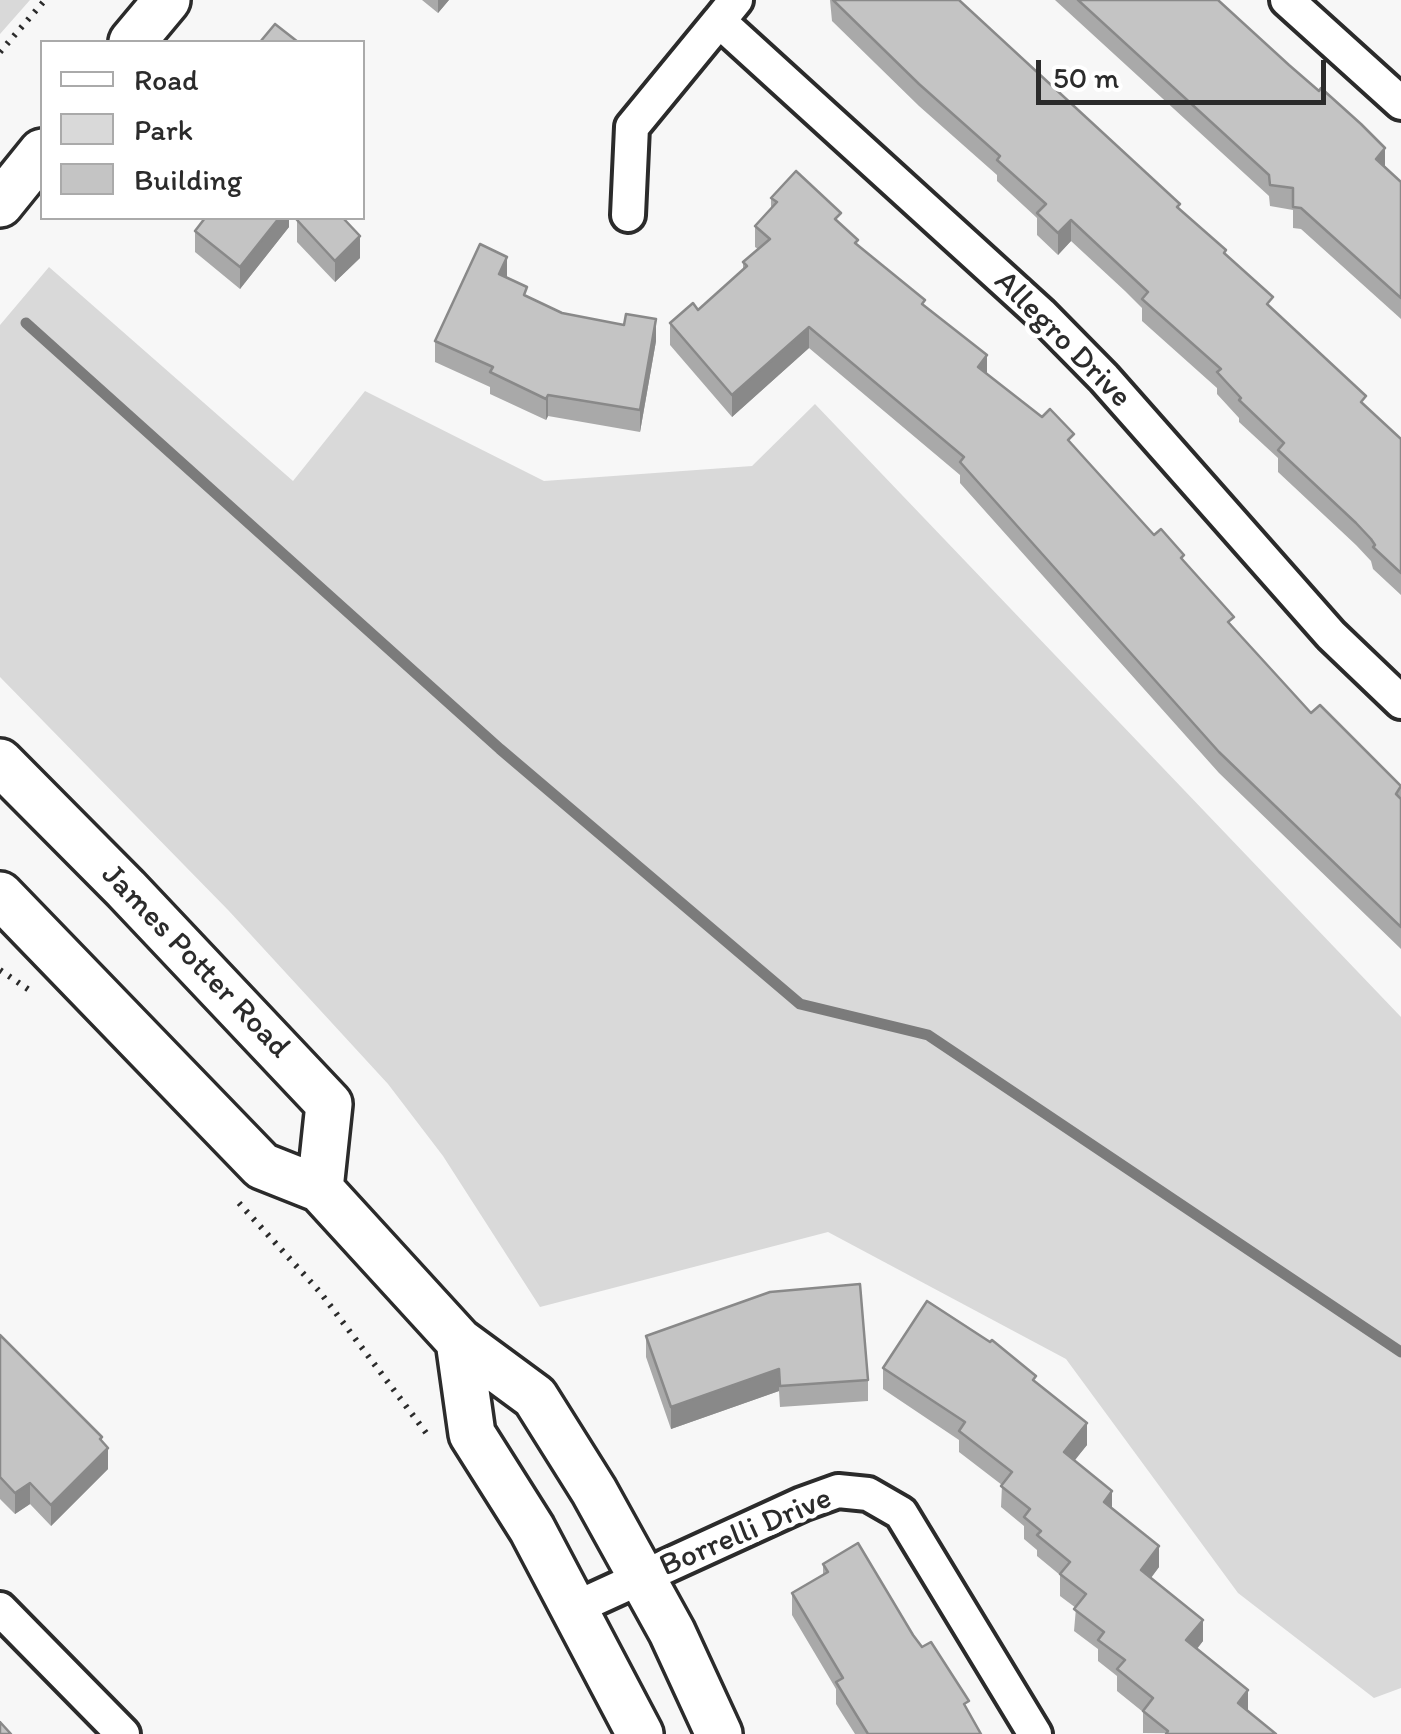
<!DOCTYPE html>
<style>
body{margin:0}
#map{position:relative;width:1401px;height:1734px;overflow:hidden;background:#f7f7f7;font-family:Itim,sans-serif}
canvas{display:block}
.legend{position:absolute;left:40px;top:40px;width:325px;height:180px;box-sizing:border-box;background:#fff;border:2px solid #aaa;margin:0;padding:12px 18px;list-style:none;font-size:30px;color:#2b2b2b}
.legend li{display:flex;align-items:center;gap:20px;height:50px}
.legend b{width:50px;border:2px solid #aaa}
.scale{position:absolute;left:1036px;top:60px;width:290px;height:45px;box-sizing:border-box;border:5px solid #2b2b2b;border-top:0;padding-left:12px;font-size:30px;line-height:35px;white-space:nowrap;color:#2b2b2b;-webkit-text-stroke:8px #fff;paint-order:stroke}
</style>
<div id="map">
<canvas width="1401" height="1734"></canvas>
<ul class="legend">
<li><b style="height:12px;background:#fff"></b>Road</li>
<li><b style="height:28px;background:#d9d9d9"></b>Park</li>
<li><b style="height:28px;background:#c4c4c4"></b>Building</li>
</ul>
<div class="scale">50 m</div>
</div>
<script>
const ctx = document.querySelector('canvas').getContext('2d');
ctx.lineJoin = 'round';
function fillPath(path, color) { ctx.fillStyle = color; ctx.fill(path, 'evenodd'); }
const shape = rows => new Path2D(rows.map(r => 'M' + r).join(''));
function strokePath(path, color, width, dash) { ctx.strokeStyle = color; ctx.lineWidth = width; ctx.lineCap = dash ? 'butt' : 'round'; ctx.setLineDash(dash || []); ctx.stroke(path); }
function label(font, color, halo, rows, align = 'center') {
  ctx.font = font + ' Itim,sans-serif'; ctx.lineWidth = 9; ctx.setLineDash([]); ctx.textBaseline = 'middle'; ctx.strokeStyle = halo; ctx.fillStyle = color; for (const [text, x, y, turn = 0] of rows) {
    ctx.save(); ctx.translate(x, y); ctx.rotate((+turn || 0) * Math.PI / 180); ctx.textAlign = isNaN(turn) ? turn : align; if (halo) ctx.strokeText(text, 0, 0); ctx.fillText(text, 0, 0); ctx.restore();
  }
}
fillPath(shape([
 [0,0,30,0,0,34],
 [49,267,293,481,365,391,544,481,752,466,815,404,1401,1017,1401,1688,1374,1698,1238,1593,1066,1359,828,1232,540,1307,443,1156,388,1084,229,911,0,677,0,325]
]), '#d9d9d9');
strokePath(shape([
 [26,323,500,749,800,1004,928,1035,1401,1352]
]), '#7b7b7b', 11);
const minor = shape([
 [736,0,719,21,1041,314,1104,378,1331,635,1401,702],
 [1287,0,1401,103],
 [628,215,632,127,719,21],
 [575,1608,802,1504,838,1491,868,1494,901,1513,1035,1734],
 [0,1609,123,1734]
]);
const secondary = shape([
 [132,42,167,0],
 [0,204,42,152],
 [0,762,126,889,329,1104,320,1189],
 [0,895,262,1166,320,1189,459,1341,535,1397,594,1491,672,1632,719,1734],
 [459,1341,472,1434,532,1529,640,1734]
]);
strokePath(minor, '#2b2b2b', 40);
strokePath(secondary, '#2b2b2b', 52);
strokePath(shape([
 [0,52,45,0],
 [0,970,32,992],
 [239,1203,320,1292,430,1438]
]), '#2b2b2b', 6, [2.5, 8]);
strokePath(minor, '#fff', 32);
strokePath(secondary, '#fff', 45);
fillPath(shape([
 [422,0,449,0,438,13],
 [830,0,959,0,1226,255,1273,310,1366,407,1401,439,1401,595,1373,569,1371,561,1356,545,1278,472,1278,458,1239,422,1239,418,1217,394,1217,388,1142,321,1142,308,1125,291,1071,241,1058,255,1037,235,1037,218,997,181,997,175,919,106,832,21],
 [1055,0,1218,0,1401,182,1401,319,1301,229,1293,228,1293,210,1270,206,1269,196],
 [771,198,841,225,858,245,925,306,987,374,1074,447,1154,535,1184,562,1234,628,1311,713,1401,786,1401,949,1219,773,960,483,960,475,809,348,732,417,670,345,670,323,698,310,743,270,743,262,758,249,755,247,755,226,771,208],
 [289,218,289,227,240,289,195,252,195,231],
 [297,220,360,258,335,282,297,242],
 [507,278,527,297,562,313,656,341,640,432,548,416,546,420,490,394,490,387,435,362,435,341],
 [0,1335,102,1441,108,1469,51,1526,30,1504,15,1514,0,1499],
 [646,1336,868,1380,868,1401,780,1407,779,1391,671,1429,646,1357],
 [883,1368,1036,1383,1087,1445,1074,1460,1159,1567,1151,1578,1203,1641,1197,1649,1248,1712,1276,1734,1143,1733,1143,1712,1117,1691,1117,1676,1098,1661,1098,1649,1074,1631,1076,1608,1060,1596,1060,1575,1037,1556,1037,1550,1024,1539,1024,1526,1001,1507,1002,1485,959,1452,959,1440,883,1389],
 [823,1564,913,1635,969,1712,981,1734,855,1734,836,1704,836,1689,792,1615,792,1593,823,1575]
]), '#a9a9a9');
fillPath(shape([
 [438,0,449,0,438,13],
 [1385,148,1385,170,1376,159],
 [279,218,289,218,289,227,240,289,240,267],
 [1071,220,1071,241,1058,255,1058,233],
 [360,236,360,258,335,282,335,261],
 [507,257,507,279,499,274],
 [656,319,656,341,640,432,640,410],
 [809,327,809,348,732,417,732,395],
 [987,355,987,376,978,367],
 [548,395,548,416,546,420,546,399],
 [779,1369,779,1391,671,1429,671,1407],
 [1087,1423,1087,1445,1064,1474,1064,1452],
 [102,1437,102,1454,108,1448,108,1469,51,1526,51,1505],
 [30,1483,30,1504,15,1514,15,1493],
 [1112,1491,1112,1513,1104,1502],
 [1159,1546,1159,1567,1141,1591,1141,1570],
 [1203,1620,1203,1641,1186,1662,1186,1640],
 [1248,1690,1248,1712,1238,1703]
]), '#898989');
const building = shape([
 [833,0,959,0,1180,204,1177,207,1226,250,1224,253,1273,297,1267,304,1366,396,1361,402,1401,439,1401,573,1373,547,1375,545,1371,539,1356,523,1278,450,1284,443,1239,400,1241,398,1217,372,1221,369,1142,299,1148,292,1071,220,1058,233,1037,213,1046,204,997,160,1000,156,919,84,833,0],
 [1078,0,1218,0,1289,65,1319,91,1321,88,1361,124,1385,148,1376,159,1401,182,1401,298,1301,208,1293,207,1293,188,1270,185,1269,175,1078,0],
 [275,24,298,42,260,42,275,24],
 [796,171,841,213,835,219,858,240,855,243,925,300,922,304,987,355,978,367,1042,417,1050,409,1074,434,1068,440,1154,535,1161,529,1184,555,1181,558,1234,617,1228,622,1311,713,1320,705,1401,786,1396,794,1401,799,1401,927,1219,752,960,462,964,457,809,327,732,395,670,323,693,303,698,310,747,266,743,262,770,239,755,226,777,202,771,198,796,171],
 [205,218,279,218,240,267,195,231,205,218],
 [300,218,343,218,360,236,335,261,297,220,300,218],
 [480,244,507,257,499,274,527,287,524,295,562,313,624,325,626,314,656,319,640,410,548,395,546,399,490,372,493,367,435,341,480,244],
 [860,1284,868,1380,780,1386,779,1369,671,1407,646,1336,770,1292,860,1284],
 [927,1301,990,1342,992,1340,1036,1376,1033,1380,1087,1423,1064,1452,1112,1491,1104,1502,1159,1546,1141,1570,1203,1620,1186,1640,1248,1690,1238,1703,1276,1734,1166,1734,1168,1731,1143,1711,1153,1698,1117,1669,1125,1660,1098,1640,1104,1632,1074,1609,1086,1594,1060,1574,1070,1562,1037,1535,1041,1531,1024,1517,1030,1509,1001,1486,1012,1472,959,1431,965,1422,883,1368,927,1301],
 [0,1335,102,1437,100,1439,108,1448,51,1505,30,1483,15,1493,0,1477,0,1335],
 [858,1543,913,1635,922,1647,931,1642,969,1701,964,1704,981,1734,868,1734,836,1682,843,1678,792,1593,828,1572,823,1564,858,1543],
 [0,1722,11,1734,0,1734,0,1722]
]);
fillPath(building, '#c4c4c4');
strokePath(building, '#898989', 2.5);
label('32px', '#2b2b2b', '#fff', [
 ["Allegro Drive",1062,340,45],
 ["James Potter Road",195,962,46],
 ["Borrelli Drive",746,1533,-23]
]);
</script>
